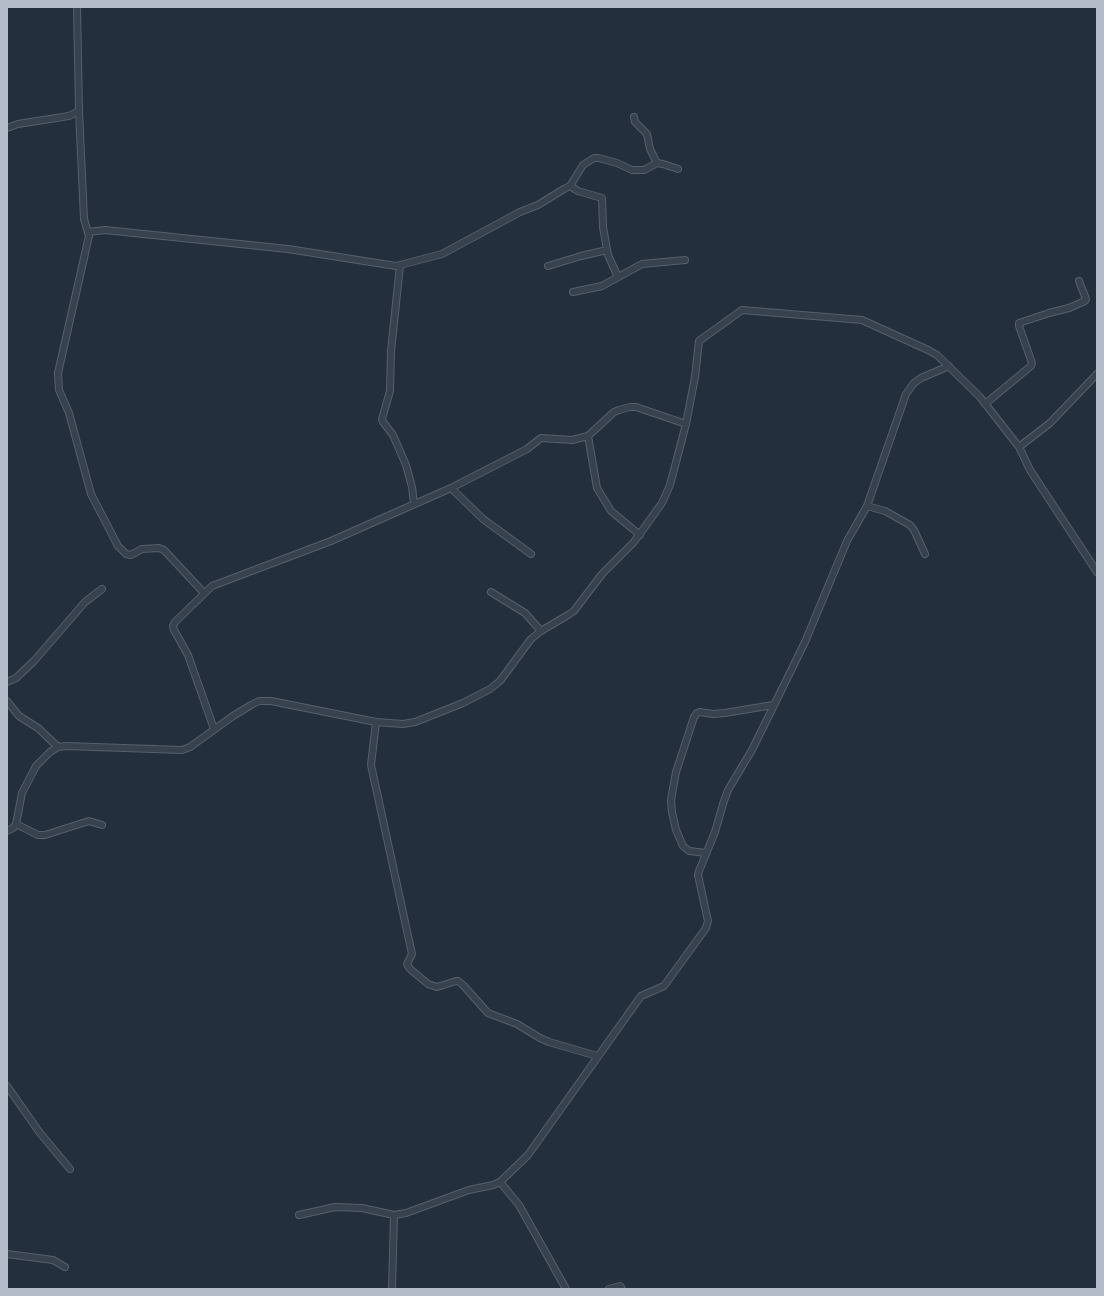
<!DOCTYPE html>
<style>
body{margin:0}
#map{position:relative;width:1104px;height:1296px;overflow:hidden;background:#242f3e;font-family:Inter,sans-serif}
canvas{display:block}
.frame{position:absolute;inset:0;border:8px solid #b4bcc9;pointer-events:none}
</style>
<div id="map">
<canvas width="1104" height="1296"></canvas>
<div class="frame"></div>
</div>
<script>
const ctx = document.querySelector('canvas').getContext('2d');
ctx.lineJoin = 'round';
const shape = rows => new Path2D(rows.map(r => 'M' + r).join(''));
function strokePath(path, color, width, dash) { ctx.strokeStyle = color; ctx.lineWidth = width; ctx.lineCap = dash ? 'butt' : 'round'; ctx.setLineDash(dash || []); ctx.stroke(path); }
const street = shape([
 [77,7,79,111,84,219,89,236,58,373,59,390,69,413,91,494,118,546,126,554,131,555,142,549,159,548,164,550,204,593],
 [634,117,635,122,647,134,650,149,657,163],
 [7,128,18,124,69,116,79,111],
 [570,186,578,191,602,198,603,227,608,255,618,277],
 [88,232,105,230,288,249,396,266,442,254,520,212,538,205,564,189,570,186,583,165,594,158,599,158,617,163,632,170,644,170,657,163,663,164,678,169],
 [400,265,391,351,390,391,382,419,383,422,393,435,406,465,412,487,414,504],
 [548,266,581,256,607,250],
 [573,292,602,286,642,264,685,260],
 [985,404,1031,366,1032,363,1019,326,1019,323,1049,313,1069,308,1085,301,1086,299,1079,281],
 [588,436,597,488,611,511,640,535],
 [1019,447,1050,423,1097,374],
 [451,488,483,519,531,554],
 [867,506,885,511,910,525,914,530,925,554],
 [491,592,525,613,541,631],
 [7,682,16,678,34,661,85,602,102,589],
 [7,701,19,716,38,728,58,747],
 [376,722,371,765,412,954,407,964,410,969,428,984,437,987,456,981,458,981,463,985,488,1013,517,1024,540,1038,549,1042,597,1056],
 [214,729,188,655,174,630,173,626,175,622,212,586,331,541,451,488,527,449,541,438,572,440,588,436,614,412,619,410,630,407,636,407,686,424],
 [16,824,38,835,45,835,89,821,102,825],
 [7,831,13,828,16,824,22,793,36,766,50,752,58,747,66,746,182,750,190,747,233,716,251,705,259,701,271,701,376,722,403,724,415,722,463,703,490,689,500,681,531,639,541,631,568,615,574,611,602,574,634,542,662,503,670,485,686,424,695,377,699,341,742,310,862,320,928,350,937,355,980,397,1019,447,1030,470,1097,572],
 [706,853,689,851,683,846,676,830,672,812,671,800,676,772,694,717,697,713,700,712,713,714,725,713,773,705],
 [7,1086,40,1133,70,1169],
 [500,1182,519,1205,566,1289],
 [299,1215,335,1207,362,1208,394,1215,406,1213,469,1190,493,1185,500,1182,528,1155,641,996,664,986,706,928,708,921,698,875,699,871,715,832,723,804,728,790,752,750,805,642,847,541,867,506,906,394,914,383,921,378,949,366],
 [7,1254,53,1260,65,1267],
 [392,1289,394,1215],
 [609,1289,620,1286,622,1289]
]);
strokePath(street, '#565f6c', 8);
strokePath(street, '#38414e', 6);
</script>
